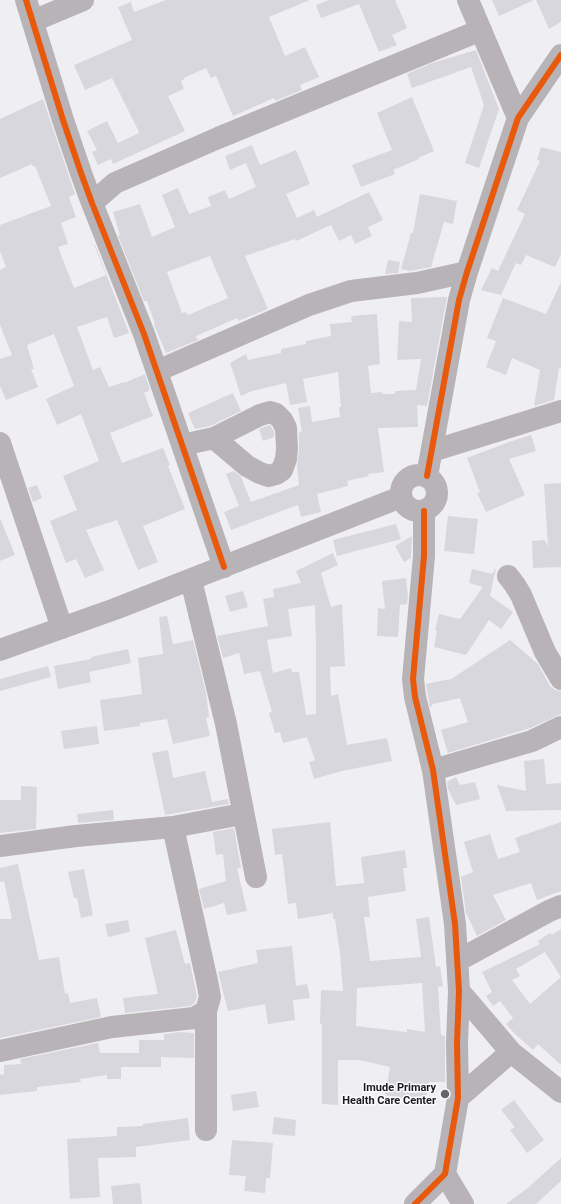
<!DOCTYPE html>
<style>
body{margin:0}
canvas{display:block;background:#efeef2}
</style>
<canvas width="561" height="1204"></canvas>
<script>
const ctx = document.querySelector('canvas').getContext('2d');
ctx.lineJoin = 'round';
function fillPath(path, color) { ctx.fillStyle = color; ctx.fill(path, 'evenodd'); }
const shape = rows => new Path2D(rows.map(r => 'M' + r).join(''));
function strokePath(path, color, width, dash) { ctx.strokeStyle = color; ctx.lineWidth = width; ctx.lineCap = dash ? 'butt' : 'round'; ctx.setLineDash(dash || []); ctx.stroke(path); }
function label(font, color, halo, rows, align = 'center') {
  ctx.font = font + ' Roboto,sans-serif'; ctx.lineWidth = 3; ctx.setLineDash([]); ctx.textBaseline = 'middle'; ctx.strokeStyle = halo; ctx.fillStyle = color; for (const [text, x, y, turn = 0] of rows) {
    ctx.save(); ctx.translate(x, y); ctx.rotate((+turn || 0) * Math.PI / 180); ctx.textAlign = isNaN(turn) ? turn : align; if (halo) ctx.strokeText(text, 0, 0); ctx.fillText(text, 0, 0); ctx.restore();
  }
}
fillPath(shape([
 [166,0,310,0,269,17,285,56,305,47,319,77,300,85,302,90,275,101,274,98,233,116,216,76,211,78,206,68,184,78,184,79,181,81,184,89,168,96,185,131,113,164,111,159,98,165,92,152,97,150,87,131,107,121,118,143,139,133,138,130,112,78,85,90,74,65,132,40,118,7,131,2,134,12],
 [329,0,395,0,407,28,392,35,397,45,379,52,359,4,321,18,316,5],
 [492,0,534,0,499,16],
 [536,0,561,0,561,22,549,29],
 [476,50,499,109,479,168,465,163,484,105,471,67,412,88,407,74,432,63],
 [412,97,434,151,418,158,419,159,393,170,395,174,361,187,352,165,392,150,377,113],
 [43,99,75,194,69,197,76,217,61,223,68,244,58,247,74,288,106,275,94,245,95,245,129,333,114,338,107,317,77,327,93,370,100,367,109,387,124,382,124,383,145,374,150,390,144,393,153,416,110,433,122,463,163,448,170,465,168,466,185,509,143,526,158,562,138,570,117,520,86,530,104,570,85,578,76,559,66,563,50,521,77,510,63,476,99,461,81,414,57,425,46,399,74,386,54,334,27,345,34,369,31,369,38,387,6,400,0,386,0,359,12,355,0,325,0,270,6,267,0,251,0,225,51,206,35,166,33,167,32,164,0,178,0,119],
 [252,145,260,165,296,150,310,184,286,194,297,218,314,210,317,217,369,192,383,220,368,227,372,236,355,244,351,235,339,241,331,225,296,241,295,239,245,256,268,309,238,321,237,318,196,336,198,340,166,353,154,325,155,324,147,301,144,301,118,236,120,235,113,212,140,204,152,237,175,227,162,195,178,188,189,214,211,206,208,197,225,190,229,199,256,187,246,163,230,170,225,156],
 [210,256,228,298,188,315,186,312,182,313,167,272],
 [541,147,561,152,561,254,555,267,526,255,521,265,516,263,501,295,481,290,492,268,498,271,525,214,517,210,540,161,537,160],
 [420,194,457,201,453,224,444,222,431,267,410,271,401,269,411,233,413,233],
 [388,260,400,262,398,273,385,274],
 [561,282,561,369,559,368,554,400,534,406,540,370,512,358,506,375,486,367,496,341,487,338,503,298,546,314],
 [447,297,427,406,417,405,418,427,378,428,384,472,368,474,369,476,347,481,348,486,317,494,321,512,301,517,298,505,231,530,224,512,239,506,226,474,234,471,241,477,251,502,299,485,297,466,299,449,299,432,302,432,298,408,310,406,312,422,340,417,339,407,341,407,338,372,303,379,307,402,290,405,286,383,252,391,241,396,230,363,246,354,248,360,281,353,281,349,306,344,306,341,331,336,330,324,352,322,351,316,377,314,380,364,368,366,371,393,382,392,382,394,395,394,395,391,416,390,421,359,397,360,399,321,412,322,411,298],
 [233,393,241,411,210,426,195,429,188,413],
 [270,425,274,431,274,437,263,441,259,429],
 [531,435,536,451,509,459,525,495,486,512,477,493,480,492,467,458,512,441],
 [561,483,561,567,533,568,532,541,545,540,548,547,544,484],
 [37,485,42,498,33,502,28,488],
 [448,516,478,519,474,554,444,551],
 [0,518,15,555,0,561],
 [396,524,401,539,337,556,333,540],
 [412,536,411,558,404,562,395,546],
 [333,553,338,565,321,573,331,607,342,604,345,666,330,667,331,696,338,694,347,745,387,738,392,761,342,771,314,779,309,762,315,760,307,737,283,743,280,732,275,733,269,713,272,712,260,671,244,674,239,653,223,658,217,636,268,626,263,599,274,597,273,589,301,583,296,571],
 [315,605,316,646,316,714,306,715,299,672,292,672,291,668,273,673,267,640,292,636,288,609],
 [496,568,490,596,513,612,501,629,489,620,466,655,434,647,437,631,435,630,439,614,460,619,483,587,469,583,472,569,492,574],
 [406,578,408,596,407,604,400,605,398,637,377,636,378,608,385,609,382,581],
 [243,591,248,607,230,612,225,596],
 [167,616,173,644,193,640,206,693,209,717,206,718,210,736,173,744,167,719,140,723,140,726,104,731,100,700,142,694,138,658,163,654,159,617],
 [510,640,538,664,550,686,555,690,561,691,561,714,528,729,527,729,448,753,441,730,468,722,460,698,433,704,430,708,426,684,450,679,447,682],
 [128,649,131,663,89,672,91,682,58,689,54,666,91,659,91,657],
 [48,666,51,677,0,691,0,679],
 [97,726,99,744,64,749,61,731],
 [168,750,173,778,205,771,212,802,228,799,229,804,165,815,152,753],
 [544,759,546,784,561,783,561,810,506,811,497,785,526,791,524,761],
 [456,777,460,785,475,782,480,799,456,805,448,789,447,782],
 [21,786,37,787,36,829,0,833,0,800,21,800],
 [113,810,114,820,78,823,77,814],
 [330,822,336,886,364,883,361,857,405,850,407,868,403,868,406,891,368,897,370,917,364,917,370,961,421,957,416,919,429,917,436,967,440,966,443,986,438,987,441,1035,445,1036,445,1082,429,1082,425,1102,385,1095,390,1067,359,1060,338,1060,338,1105,322,1104,322,1024,320,1024,321,990,343,991,340,954,335,919,333,919,333,913,298,919,296,903,288,904,282,854,275,855,272,829],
 [422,983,425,1032,407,1029,407,1032,356,1026,357,988],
 [561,822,561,891,537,900,531,883,493,895,506,920,477,936,466,913,461,877,473,872,464,842,490,834,498,859,520,852,515,838],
 [234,828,241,868,237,868,247,911,227,915,224,903,204,909,199,889,226,881,223,854,216,855,213,832],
 [18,864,39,960,59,957,65,994,68,993,70,1003,97,998,101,1017,0,1038,0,919,12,919,4,881,0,882,0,868],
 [84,869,93,915,81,918,77,898,74,898,68,872],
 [128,920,130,932,108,937,105,924],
 [561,929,561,1065,538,1044,533,1050,516,1035,506,1024,513,1018,500,1001,493,1006,486,996,492,992,482,972,540,944,538,941,550,933,552,935],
 [545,952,561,977,530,1004,512,980,520,976,516,969],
 [176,930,185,964,190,963,197,996,195,1003,190,1006,125,1013,123,998,158,994,145,938],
 [292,946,296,986,307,984,310,998,293,1000,295,1020,268,1024,265,1004,228,1011,218,972,258,963,256,950],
 [181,1032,194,1033,194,1058,161,1057,161,1067,121,1067,121,1079,107,1079,107,1075,80,1079,81,1082,37,1087,37,1091,0,1095,0,1075,4,1074,4,1065,21,1064,20,1059,98,1043,100,1053,139,1053,139,1040,164,1040,164,1034],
 [256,1091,259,1107,233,1111,231,1095],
 [514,1100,544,1140,527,1153,510,1130,515,1127,501,1110],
 [274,1117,296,1120,295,1136,272,1134],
 [188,1118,190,1140,136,1147,136,1157,98,1158,100,1197,70,1199,67,1139,117,1136,117,1127,143,1126,143,1124],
 [232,1140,273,1143,270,1178,266,1178,265,1193,244,1191,246,1176,229,1175],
 [561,1158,561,1181,536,1204,506,1204,529,1187],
 [140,1183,142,1204,113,1204,111,1186]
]), '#d9d7de');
strokePath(shape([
 [26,0,63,120,81,173,92,203,144,334,224,567],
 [468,0,518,118],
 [33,21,83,0],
 [92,203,115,183,218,138,481,30],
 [157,371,309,305,351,291,417,283,467,272],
 [0,443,62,628],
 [182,445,214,438,260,415,270,412,276,414,282,420,286,428,287,448,286,459,282,470,276,474,269,476,260,473,247,466,214,438],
 [432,451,561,411],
 '401 493a18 18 0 1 1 36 0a18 18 0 1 1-36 0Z',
 [427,476,459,300,467,272,518,118,561,55],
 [508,576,515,585,521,595,545,652,561,679],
 [191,580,226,724,256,877],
 [0,650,115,609,401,497],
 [433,770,532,741,561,727],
 [0,846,76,836,173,827,242,814],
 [457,961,549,911,561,906],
 [459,991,511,1052,561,1092],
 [206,1011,206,1130],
 [0,1051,112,1027,194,1018,206,1011,210,997,207,981,173,827],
 [458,1098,511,1052],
 [445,1174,463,1204],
 [415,1204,445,1174,458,1098,457,1043,459,991,455,924,433,770,415,697,413,679,424,556,424,511]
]), '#b7b3b6', 22);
strokePath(shape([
 [26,0,63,120,81,173,92,203,144,334,224,567],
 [427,476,459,300,467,272,518,118,561,55],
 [415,1204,445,1174,458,1098,457,1043,459,991,455,924,433,770,415,697,413,679,424,556,424,511]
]), '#e8590c', 6);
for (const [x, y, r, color] of [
 [445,1094,5,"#656568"]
]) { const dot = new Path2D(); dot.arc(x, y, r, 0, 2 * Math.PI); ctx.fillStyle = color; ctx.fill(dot); strokePath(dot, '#fbfaff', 1.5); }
label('bold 11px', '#1b1b1d', '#fbfaff', [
 ["Imude Primary",436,1088],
 ["Health Care Center",436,1101]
], 'right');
</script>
